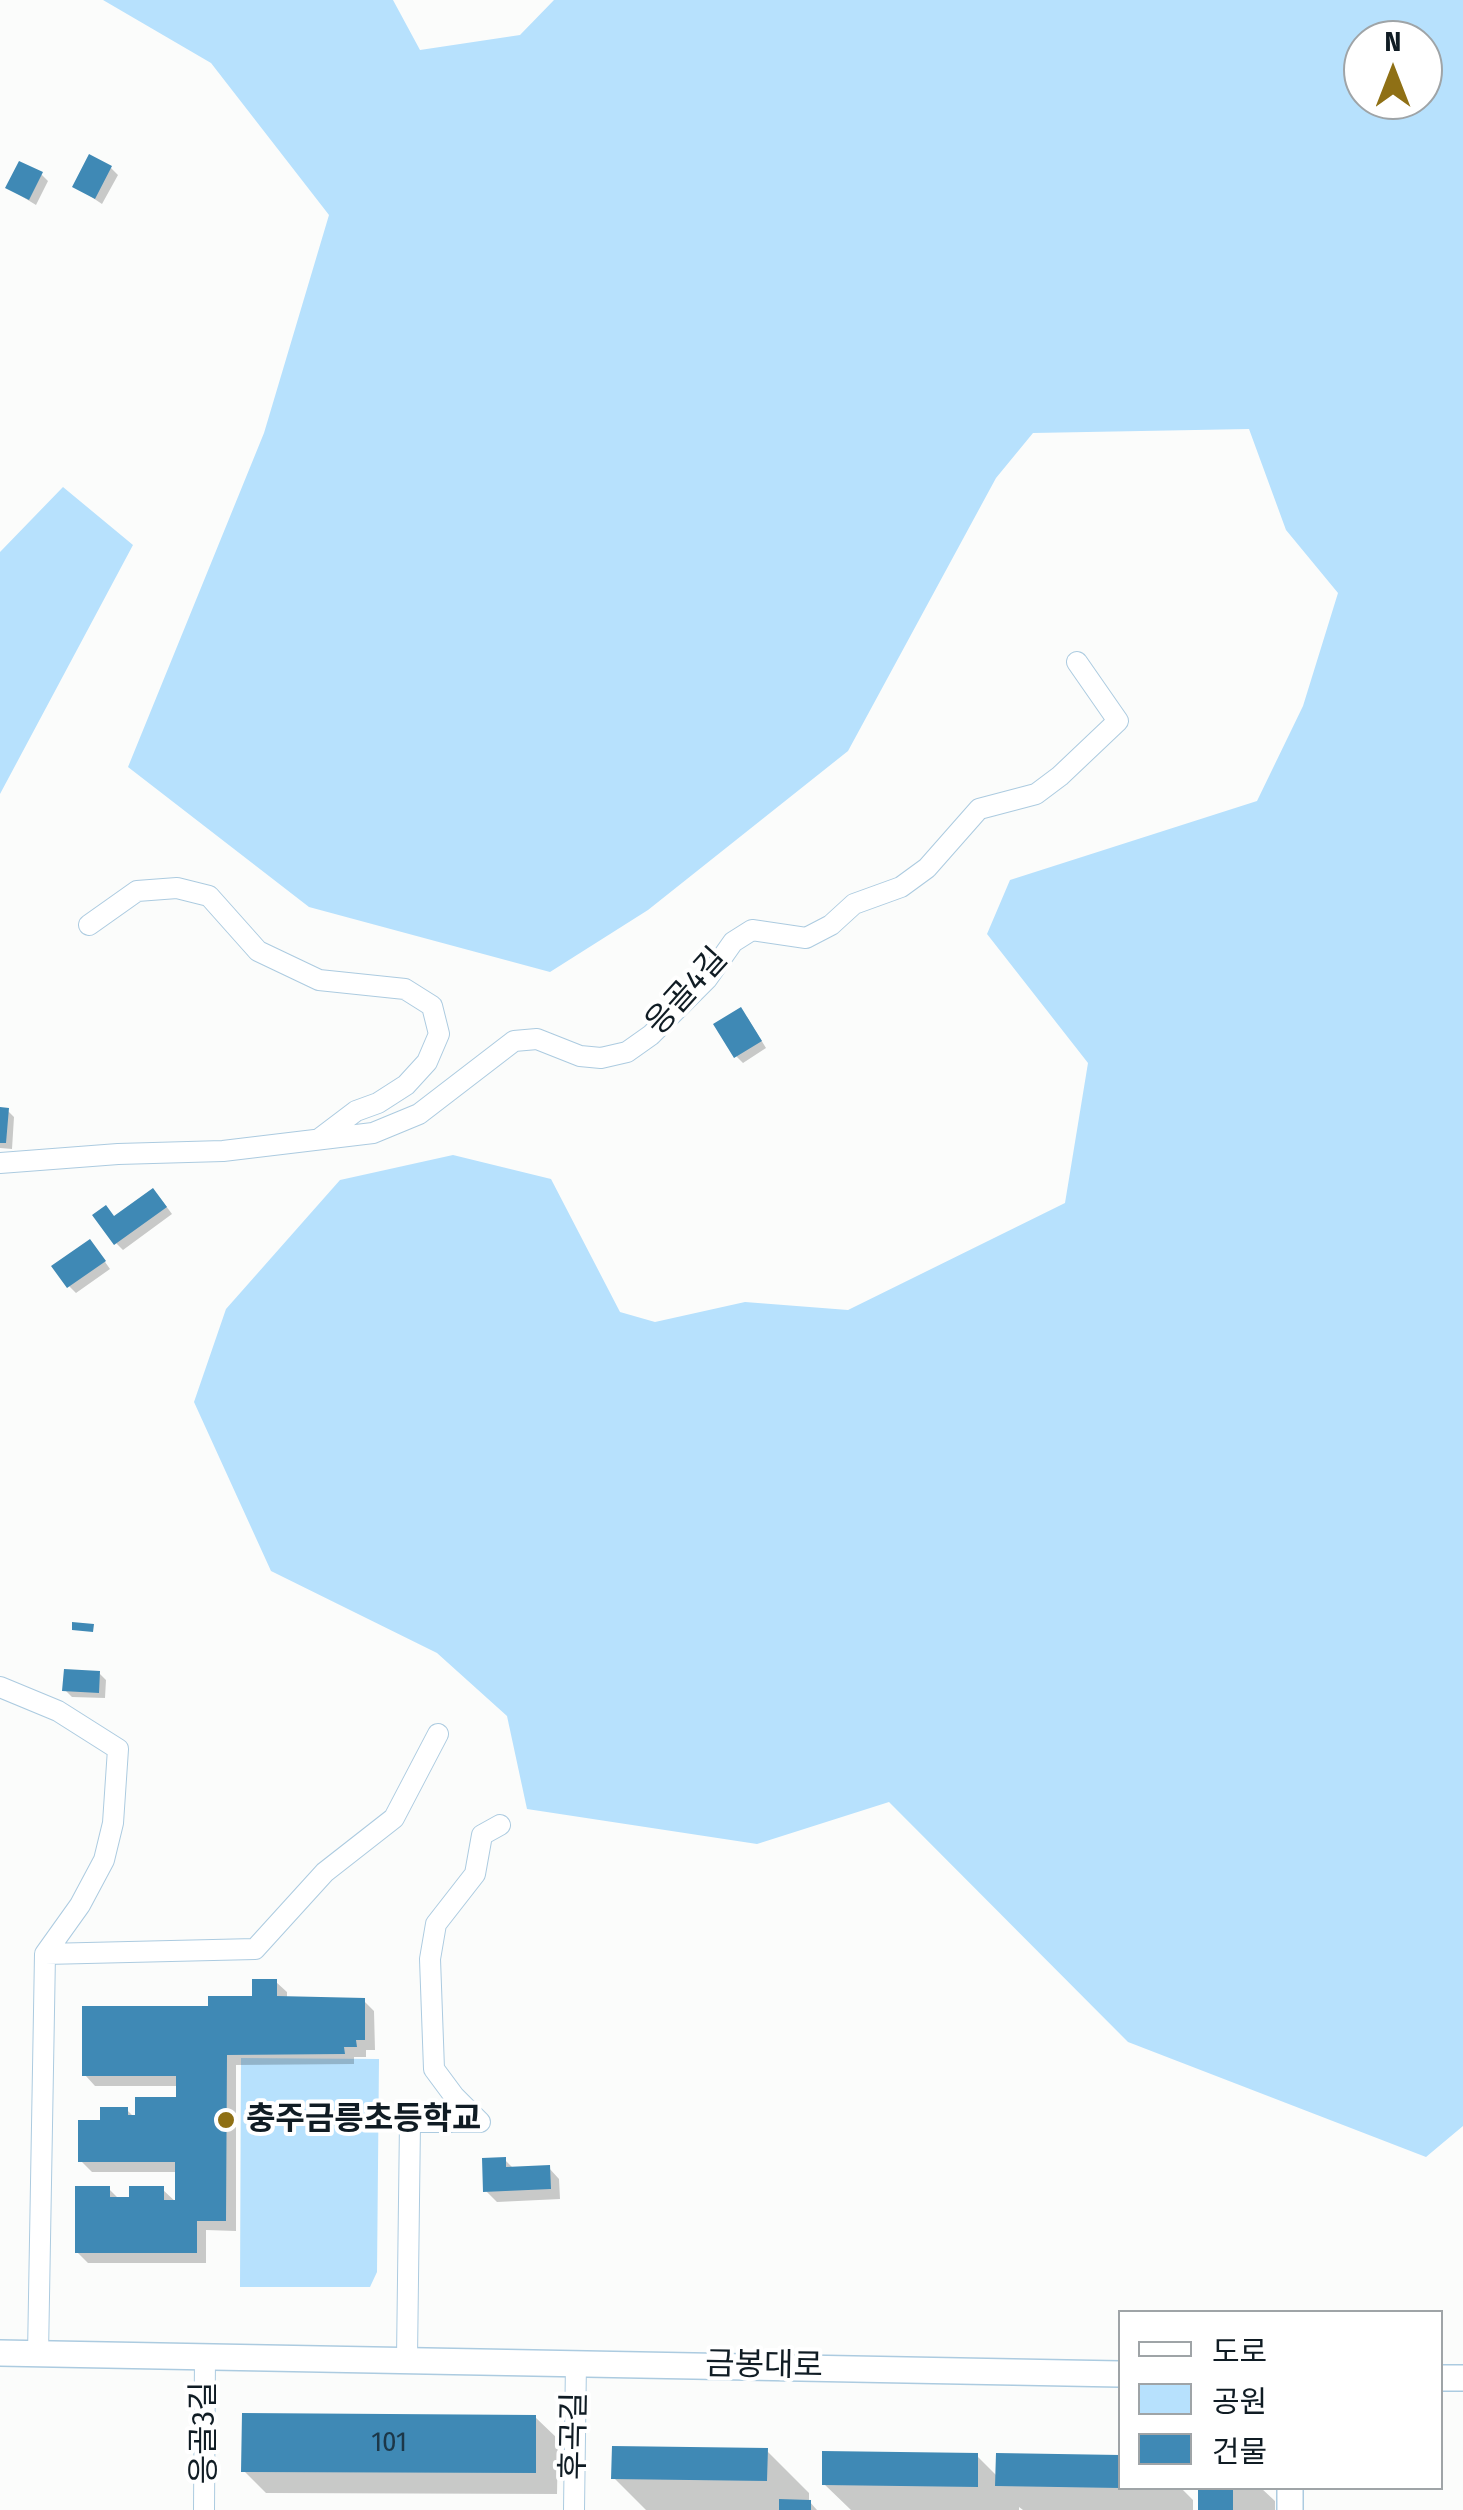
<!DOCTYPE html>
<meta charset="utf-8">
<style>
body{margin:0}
#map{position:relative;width:1463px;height:2510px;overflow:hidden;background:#fbfcfb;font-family:"Fira Sans Condensed","Noto Sans KR",sans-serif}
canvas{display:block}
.legend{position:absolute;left:1118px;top:2310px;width:325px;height:180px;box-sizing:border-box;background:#fff;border:2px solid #9fa4a7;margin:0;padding:12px 18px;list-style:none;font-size:30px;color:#101c24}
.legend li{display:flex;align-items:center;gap:20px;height:50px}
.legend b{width:50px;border:2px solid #9fa4a7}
.north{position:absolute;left:1343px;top:20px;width:100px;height:100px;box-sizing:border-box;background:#fff;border:2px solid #9fa4a7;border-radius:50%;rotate:0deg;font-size:28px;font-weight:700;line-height:40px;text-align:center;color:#101c24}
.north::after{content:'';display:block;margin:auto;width:35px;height:45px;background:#8f7015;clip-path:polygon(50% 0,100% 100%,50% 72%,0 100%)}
</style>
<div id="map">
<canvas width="1463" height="2510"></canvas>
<ul class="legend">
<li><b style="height:12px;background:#fff"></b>도로</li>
<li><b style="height:28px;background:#b7e1fd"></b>공원</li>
<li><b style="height:28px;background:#3f89b5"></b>건물</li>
</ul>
<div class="north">N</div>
</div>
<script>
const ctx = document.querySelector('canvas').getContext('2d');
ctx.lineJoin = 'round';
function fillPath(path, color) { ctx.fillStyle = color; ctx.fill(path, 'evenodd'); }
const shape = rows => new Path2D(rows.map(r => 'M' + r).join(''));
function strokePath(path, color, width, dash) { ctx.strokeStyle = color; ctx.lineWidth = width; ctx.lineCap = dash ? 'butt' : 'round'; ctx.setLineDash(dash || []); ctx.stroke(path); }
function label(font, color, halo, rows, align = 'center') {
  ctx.font = font + ' "Fira Sans Condensed","Noto Sans KR",sans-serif'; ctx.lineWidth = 8; ctx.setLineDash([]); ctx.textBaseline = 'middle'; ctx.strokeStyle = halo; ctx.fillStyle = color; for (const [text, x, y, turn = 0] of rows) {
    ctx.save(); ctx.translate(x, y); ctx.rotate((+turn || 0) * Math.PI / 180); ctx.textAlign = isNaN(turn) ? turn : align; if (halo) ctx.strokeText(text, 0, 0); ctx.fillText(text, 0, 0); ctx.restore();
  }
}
fillPath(shape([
 [103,0,393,0,420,50,520,35,554,0,1463,0,1463,2126,1426,2157,1128,2042,889,1802,757,1844,527,1809,507,1716,437,1653,271,1571,194,1402,226,1309,340,1180,453,1155,551,1179,620,1312,655,1322,745,1302,848,1310,1065,1203,1088,1063,987,934,1010,880,1257,801,1303,706,1338,593,1286,530,1249,429,1033,433,996,478,848,751,648,910,550,972,309,907,128,767,264,433,329,215,211,63],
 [1423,40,1423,100,1363,100,1363,40],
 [63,487,133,545,0,794,0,552],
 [241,2058,379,2059,377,2272,370,2287,240,2287]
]), '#b7e1fd');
fillPath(shape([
 [111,168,118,175,102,204,75,186],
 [41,174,48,181,36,205,8,188],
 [747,1017,766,1048,743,1063,736,1056],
 [0,1110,8,1111,14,1117,12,1149,0,1148],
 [160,1198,172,1214,123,1250,116,1243,115,1218],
 [96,1249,110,1269,76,1293,69,1286],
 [99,1673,106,1680,105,1698,72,1697,65,1690],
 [276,1982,287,1992,287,1999,363,2000,374,2011,375,2050,366,2050,366,2057,354,2057,354,2064,236,2065,236,2231,206,2230,206,2263,88,2263,77,2252,109,2189,119,2199,131,2199,162,2189,177,2203,177,2172,92,2172,81,2161,103,2123,127,2110,137,2120,178,2099,178,2086,95,2086,85,2075,211,2008,255,1998],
 [505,2160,514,2169,549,2168,559,2179,560,2199,497,2202,486,2191],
 [535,2417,558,2439,557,2494,266,2493,244,2471],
 [766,2450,809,2493,809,2501,817,2510,646,2510,614,2478],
 [977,2456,998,2477,998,2456,1120,2457,1120,2488,1181,2488,1193,2500,1193,2510,1023,2510,1019,2507,1019,2510,851,2510,824,2484],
 [1201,2488,1261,2488,1275,2501,1275,2510,1201,2510]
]), '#0003');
fillPath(shape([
 [89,154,112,166,95,199,72,187],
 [19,161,43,172,29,200,5,188],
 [741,1007,762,1041,734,1058,713,1024],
 [0,1107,9,1108,6,1143,0,1143],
 [153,1188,167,1207,114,1245,92,1215,106,1205,114,1216],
 [90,1239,106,1261,67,1288,51,1266],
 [72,1622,94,1624,93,1632,72,1630],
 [64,1669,100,1671,99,1693,62,1691],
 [252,1979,277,1979,277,1996,365,1998,365,2040,356,2040,357,2047,344,2047,345,2054,227,2055,226,2221,197,2221,197,2253,75,2253,75,2186,110,2186,110,2197,129,2197,129,2186,164,2186,164,2200,175,2200,175,2162,78,2162,78,2120,100,2120,100,2107,128,2107,128,2115,135,2115,135,2097,176,2097,176,2076,82,2076,82,2006,208,2006,208,1996,252,1996],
 [506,2157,506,2167,550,2165,551,2189,483,2192,482,2158],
 [242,2413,536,2415,536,2473,241,2472],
 [612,2446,768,2448,767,2481,611,2479],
 [822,2451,978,2453,978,2487,822,2485],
 [996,2453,1120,2455,1120,2488,995,2486],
 [1198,2488,1233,2488,1233,2510,1198,2510],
 [779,2499,811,2500,811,2510,779,2510]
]), '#3f89b5');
const minor = shape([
 [89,925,137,891,177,888,209,896,258,951,319,980,405,989,432,1006,439,1034,427,1062,406,1085,378,1103,356,1111,319,1139],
 [0,1163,118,1154,223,1151,373,1133,419,1114,514,1041,537,1039,580,1056,601,1058,627,1052,651,1035,707,979,733,942,752,930,806,938,831,925,854,904,901,887,927,868,979,809,1036,794,1060,776,1118,721,1077,662],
 [0,1687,58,1711,118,1749,113,1823,104,1860,80,1905,45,1954,38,2354],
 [45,1954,255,1949,325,1872,394,1818,438,1734],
 [480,2122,454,2096,434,2069,430,1959,436,1924,475,1874,482,1835,500,1825],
 [407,2358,410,2122,480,2122],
 [204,2510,205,2356],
 [574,2510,576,2362]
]);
const tertiary = shape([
 [0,2353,1120,2374],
 [1440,2378,1463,2378],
 [1290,2510,1290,2488]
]);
strokePath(minor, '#accbe0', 22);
strokePath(tertiary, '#accbe0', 28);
strokePath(minor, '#fff', 20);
strokePath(tertiary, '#fff', 25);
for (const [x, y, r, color] of [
 [226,2120,10,"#8f7015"]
]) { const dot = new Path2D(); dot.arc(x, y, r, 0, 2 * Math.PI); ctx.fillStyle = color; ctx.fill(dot); strokePath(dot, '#fff', 4); }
label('28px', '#1c3748', null, [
 ["101",389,2443]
]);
label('32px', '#101c24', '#fff', [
 ["응골4길",687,992,-48],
 ["금봉대로",764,2366,1],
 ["응골3길",205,2433,-90],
 ["후곡길",575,2436,-89]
]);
label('bold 32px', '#101c24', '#fff', [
 ["충주금릉초등학교",246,2120]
], 'left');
</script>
